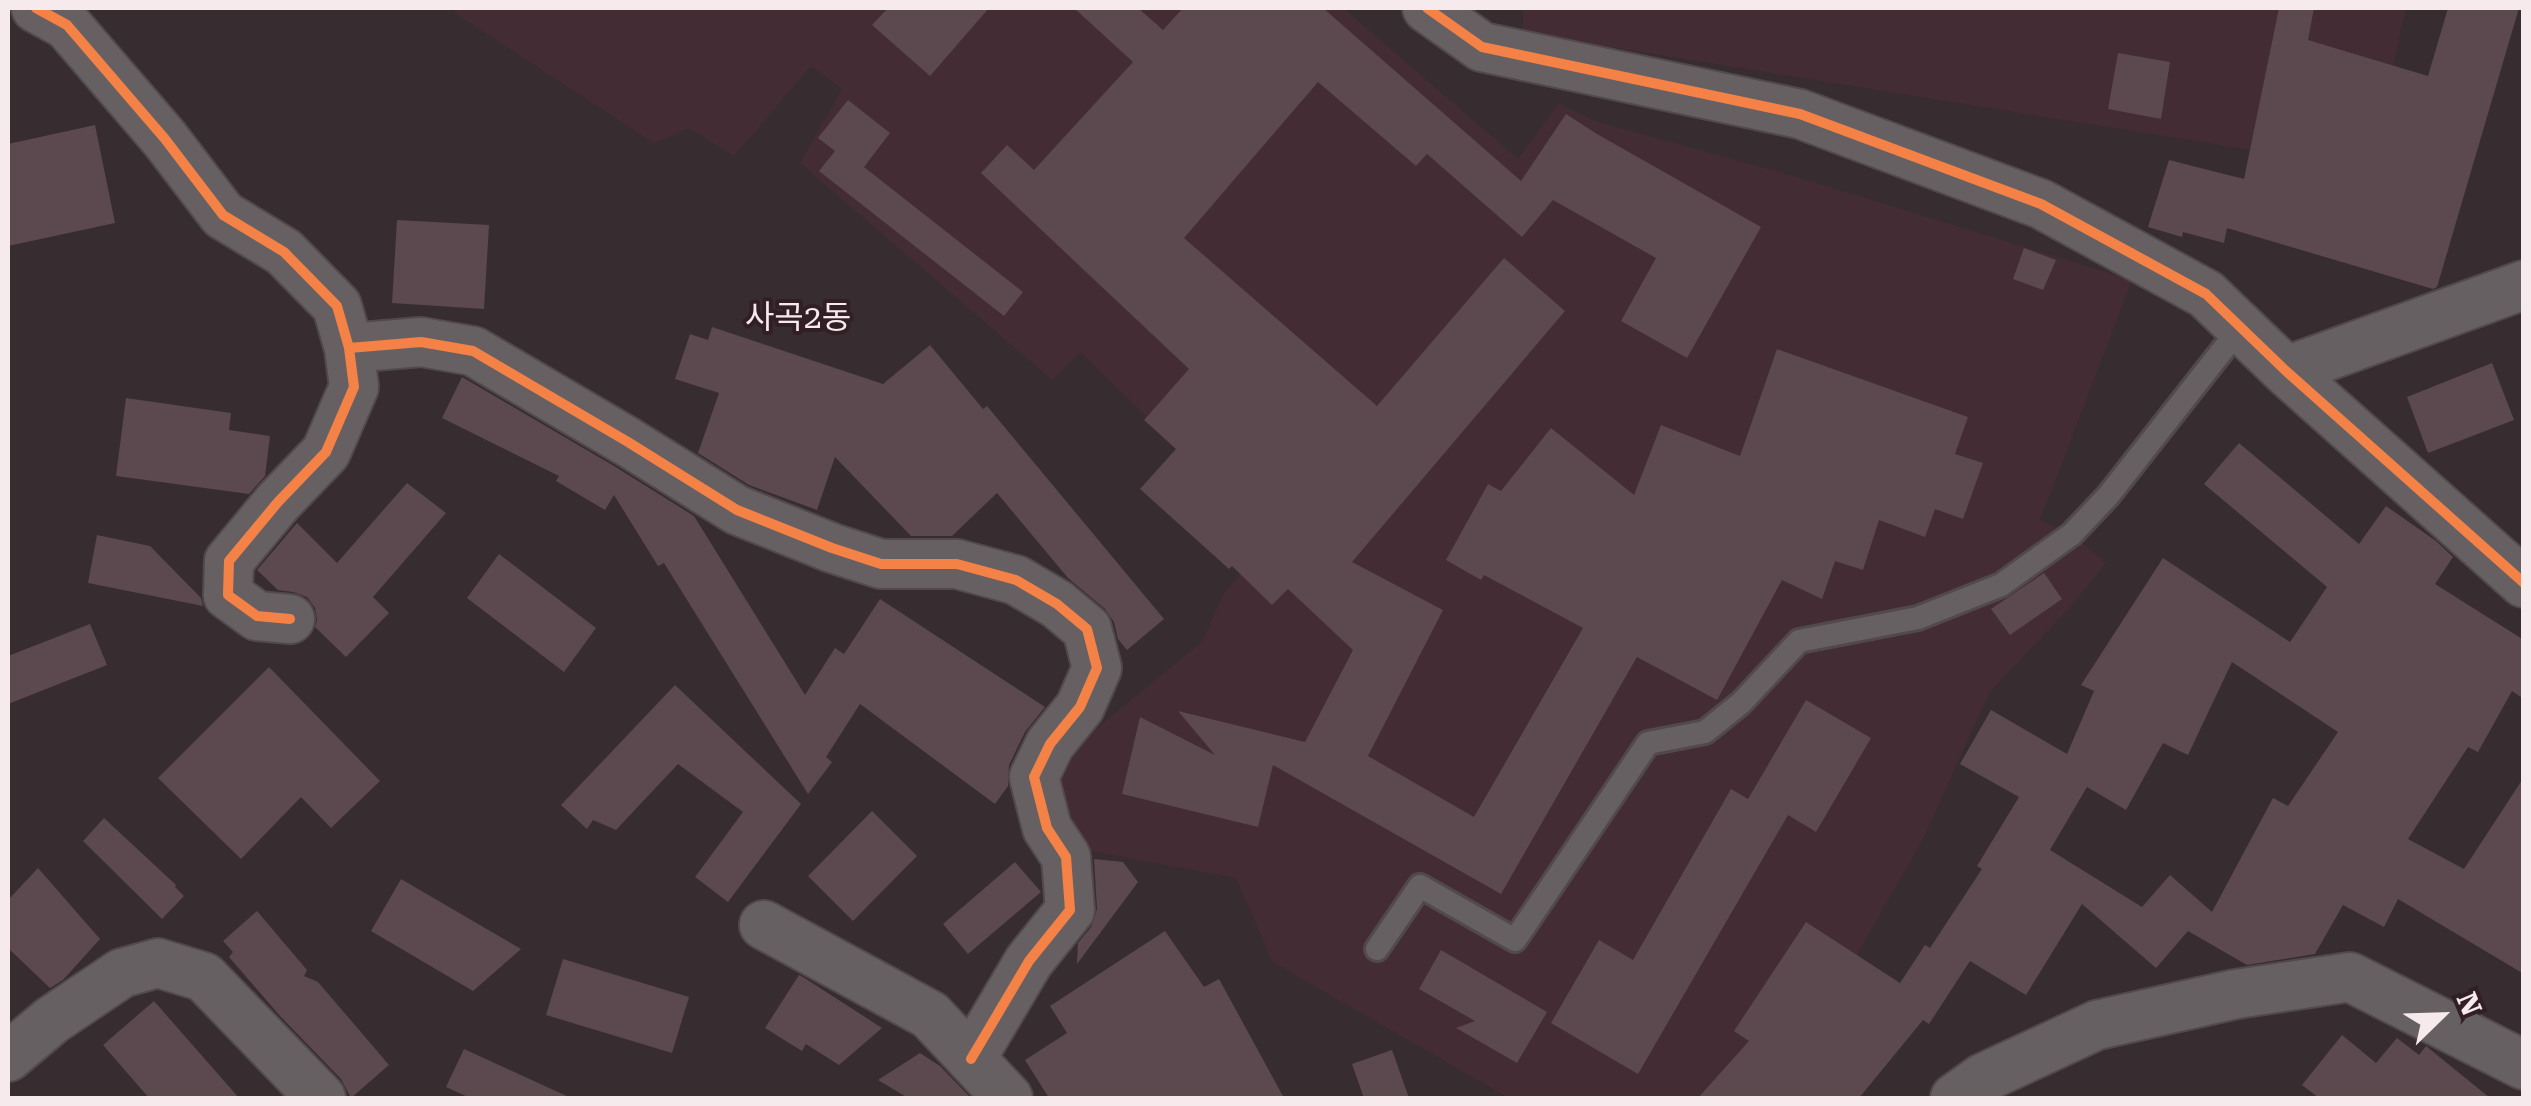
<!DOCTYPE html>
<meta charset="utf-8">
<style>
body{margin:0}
#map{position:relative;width:2531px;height:1106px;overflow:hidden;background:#372d30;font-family:"Roboto Serif",serif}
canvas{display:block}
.frame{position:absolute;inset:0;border:10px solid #f6eaed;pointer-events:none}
.north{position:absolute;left:2391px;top:966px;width:100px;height:100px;-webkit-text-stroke:8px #311f25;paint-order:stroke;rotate:67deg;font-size:28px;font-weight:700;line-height:40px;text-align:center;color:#f6eaed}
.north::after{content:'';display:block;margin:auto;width:35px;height:45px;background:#f6eaed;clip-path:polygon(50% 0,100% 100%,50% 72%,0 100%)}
</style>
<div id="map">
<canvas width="2531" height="1106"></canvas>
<div class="frame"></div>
<div class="north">N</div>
</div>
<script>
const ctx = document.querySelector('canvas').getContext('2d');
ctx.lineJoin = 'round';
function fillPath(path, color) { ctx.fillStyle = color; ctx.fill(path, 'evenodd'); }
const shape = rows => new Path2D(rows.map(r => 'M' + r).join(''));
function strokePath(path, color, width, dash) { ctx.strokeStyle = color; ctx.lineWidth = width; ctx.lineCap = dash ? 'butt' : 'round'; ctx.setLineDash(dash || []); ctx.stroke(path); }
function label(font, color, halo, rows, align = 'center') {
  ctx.font = font + ' "Roboto Serif","Noto Sans KR",serif'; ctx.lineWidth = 8; ctx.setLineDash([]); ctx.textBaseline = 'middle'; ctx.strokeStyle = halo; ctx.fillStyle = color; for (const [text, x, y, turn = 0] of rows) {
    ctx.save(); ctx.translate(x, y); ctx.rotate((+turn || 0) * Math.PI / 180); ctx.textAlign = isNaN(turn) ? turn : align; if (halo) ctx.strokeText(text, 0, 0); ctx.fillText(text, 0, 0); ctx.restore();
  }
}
fillPath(shape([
 [453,8,1343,8,1518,159,1559,104,1598,122,1800,178,2132,280,2040,520,2072,534,2106,563,2071,606,1989,693,1923,839,1790,1072,1804,1098,1509,1098,1273,962,1236,878,1075,848,1054,763,1202,642,1223,595,1270,536,1080,352,1052,380,800,163,842,89,811,66,734,156,689,128,654,143,455,13],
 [1523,8,2406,8,2370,169,1523,33]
]), '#432c33');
fillPath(shape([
 [888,8,989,8,930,76,872,25],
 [1074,8,1138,8,1163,30,1183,8,1323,8,1521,181,1566,114,1597,134,1761,227,1687,358,1621,321,1656,258,1553,200,1522,237,1427,154,1416,166,1318,82,1184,238,1377,406,1504,258,1565,311,1352,562,1443,610,1368,756,1474,817,1583,628,1484,575,1481,580,1446,560,1488,484,1501,491,1551,428,1634,495,1661,425,1740,456,1777,349,1968,417,1955,454,1983,463,1963,519,1935,509,1925,537,1879,520,1863,570,1835,561,1822,599,1782,580,1717,700,1637,657,1501,894,1273,765,1258,827,1122,794,1140,717,1215,755,1178,711,1305,742,1353,650,1288,589,1272,605,1232,566,1229,569,1140,489,1176,449,1144,420,1189,369,981,173,1007,145,1034,170,1133,62],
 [2279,8,2314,8,2308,40,2428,76,2448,8,2519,8,2437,287,2433,289,2227,228,2224,243,2183,232,2182,237,2148,227,2169,160,2244,179],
 [2118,53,2170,62,2161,119,2108,109],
 [848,100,890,133,864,167,1023,292,1004,316,819,171,835,151,818,138],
 [95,125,115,223,8,246,8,144],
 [397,220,489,225,484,309,392,303],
 [2024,248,2056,260,2043,290,2013,279],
 [712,327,883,384,930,345,983,409,987,406,1164,619,1127,650,1118,639,1114,622,1105,609,1068,578,997,493,952,536,911,536,835,457,817,510,749,485,698,453,719,393,675,379,690,334,708,340],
 [2492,363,2514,420,2428,453,2407,397],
 [462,377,614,466,694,516,805,695,835,648,844,654,880,599,1045,707,1025,732,1009,765,1008,786,995,804,860,704,826,757,832,762,808,794,664,563,658,566,614,495,605,510,556,481,559,476,442,418],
 [126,398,231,413,229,430,270,436,265,476,249,494,116,476],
 [2239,443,2359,544,2386,506,2436,541,2453,557,2435,584,2524,640,2524,699,2512,691,2478,752,2468,747,2408,839,2464,869,2524,777,2524,974,2398,899,2384,927,2343,905,2315,954,2247,965,2188,931,2156,968,2082,904,2026,995,1970,961,1929,1024,1923,1020,1859,1098,1698,1098,1749,1041,1734,1031,1806,922,1900,983,1925,945,1930,948,1982,869,1977,866,2019,797,1960,764,1991,710,2067,754,2094,691,2081,685,2163,558,2290,642,2327,587,2204,484],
 [2232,662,2338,732,2288,806,2273,798,2212,912,2170,875,2142,907,2050,850,2087,787,2126,810,2163,743,2188,755],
 [407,483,446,513,373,597,389,613,346,657,315,627,317,620,315,608,307,597,293,592,278,590,257,570,297,523,337,563],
 [97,535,150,546,201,598,203,606,88,583],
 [499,554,596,628,564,672,467,598],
 [2044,573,2062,599,2010,635,1991,609],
 [90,624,107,665,8,704,8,656],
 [269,667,380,781,331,828,301,797,241,859,158,778],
 [675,685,801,804,728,902,695,877,743,812,678,764,616,830,593,820,587,829,561,805],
 [1806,700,1871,738,1816,832,1788,815,1638,1074,1551,1023,1599,940,1633,960,1731,789,1748,799],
 [872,811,917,856,853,921,808,876],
 [104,818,176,885,175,887,184,896,162,919,83,841],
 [1094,859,1123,862,1138,882,1077,964,1078,943,1091,927,1097,909],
 [1015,862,1041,892,968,954,943,924],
 [38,868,100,939,63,980,50,988,8,948,8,900],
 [401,879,521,949,473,991,371,931],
 [257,911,307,970,304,976,318,982,389,1065,351,1098,341,1079,280,1016,229,957,233,952,223,941],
 [1165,931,1204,987,1219,979,1284,1098,1049,1098,1025,1060,1067,1033,1050,1006],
 [1441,950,1547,1012,1517,1063,1456,1028,1475,1021,1419,989],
 [563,959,689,997,672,1053,546,1015],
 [799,975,803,977,882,1028,839,1065,806,1044,802,1051,765,1028],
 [154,1001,239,1098,149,1098,103,1045],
 [2342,1035,2376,1063,2397,1038,2419,1055,2426,1046,2490,1098,2319,1098,2302,1085],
 [464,1049,571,1098,470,1098,446,1087],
 [1392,1050,1409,1098,1364,1098,1352,1064],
 [920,1053,940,1066,971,1098,908,1098,878,1080]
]), '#5c484f');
const service = shape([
 [1377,949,1420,886,1515,940,1648,743,1705,732,1741,703,1799,641,1918,618,2001,585,2072,534,2108,496,2240,328]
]);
const minor = shape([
 [36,8,67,25,165,139,223,215,284,252,337,306,349,348,354,387,326,452,278,502,229,561,228,595,257,616,290,619],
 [1427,8,1482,47,1800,114,2041,204,2206,294,2286,371,2524,583],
 [349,348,421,342,473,351,628,442,737,510,832,548,881,564,957,564,1016,580,1057,604,1087,629,1097,668,1080,707,1050,744,1034,777,1047,828,1066,857,1070,910,1029,961,971,1059],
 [2286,371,2524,285],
 [764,925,930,1015,1008,1098],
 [8,1057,52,1020,122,973,158,963,204,977,321,1098],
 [1955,1098,1983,1078,2097,1025,2236,994,2350,977,2524,1065]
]);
strokePath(service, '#51494b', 28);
strokePath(minor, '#51494b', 52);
strokePath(service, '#676062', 22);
strokePath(minor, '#676062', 48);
strokePath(shape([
 [36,8,67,25,165,139,223,215,284,252,337,306,349,348,354,387,326,452,278,502,229,561,228,595,257,616,290,619],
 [1427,8,1482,47,1800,114,2041,204,2206,294,2286,371,2524,583],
 [349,348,421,342,473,351,628,442,737,510,832,548,881,564,957,564,1016,580,1057,604,1087,629,1097,668,1080,707,1050,744,1034,777,1047,828,1066,857,1070,910,1029,961,971,1059]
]), '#f48246', 10);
label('32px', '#f6eaed', '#311f25', [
 ["사곡2동",798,319]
]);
</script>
